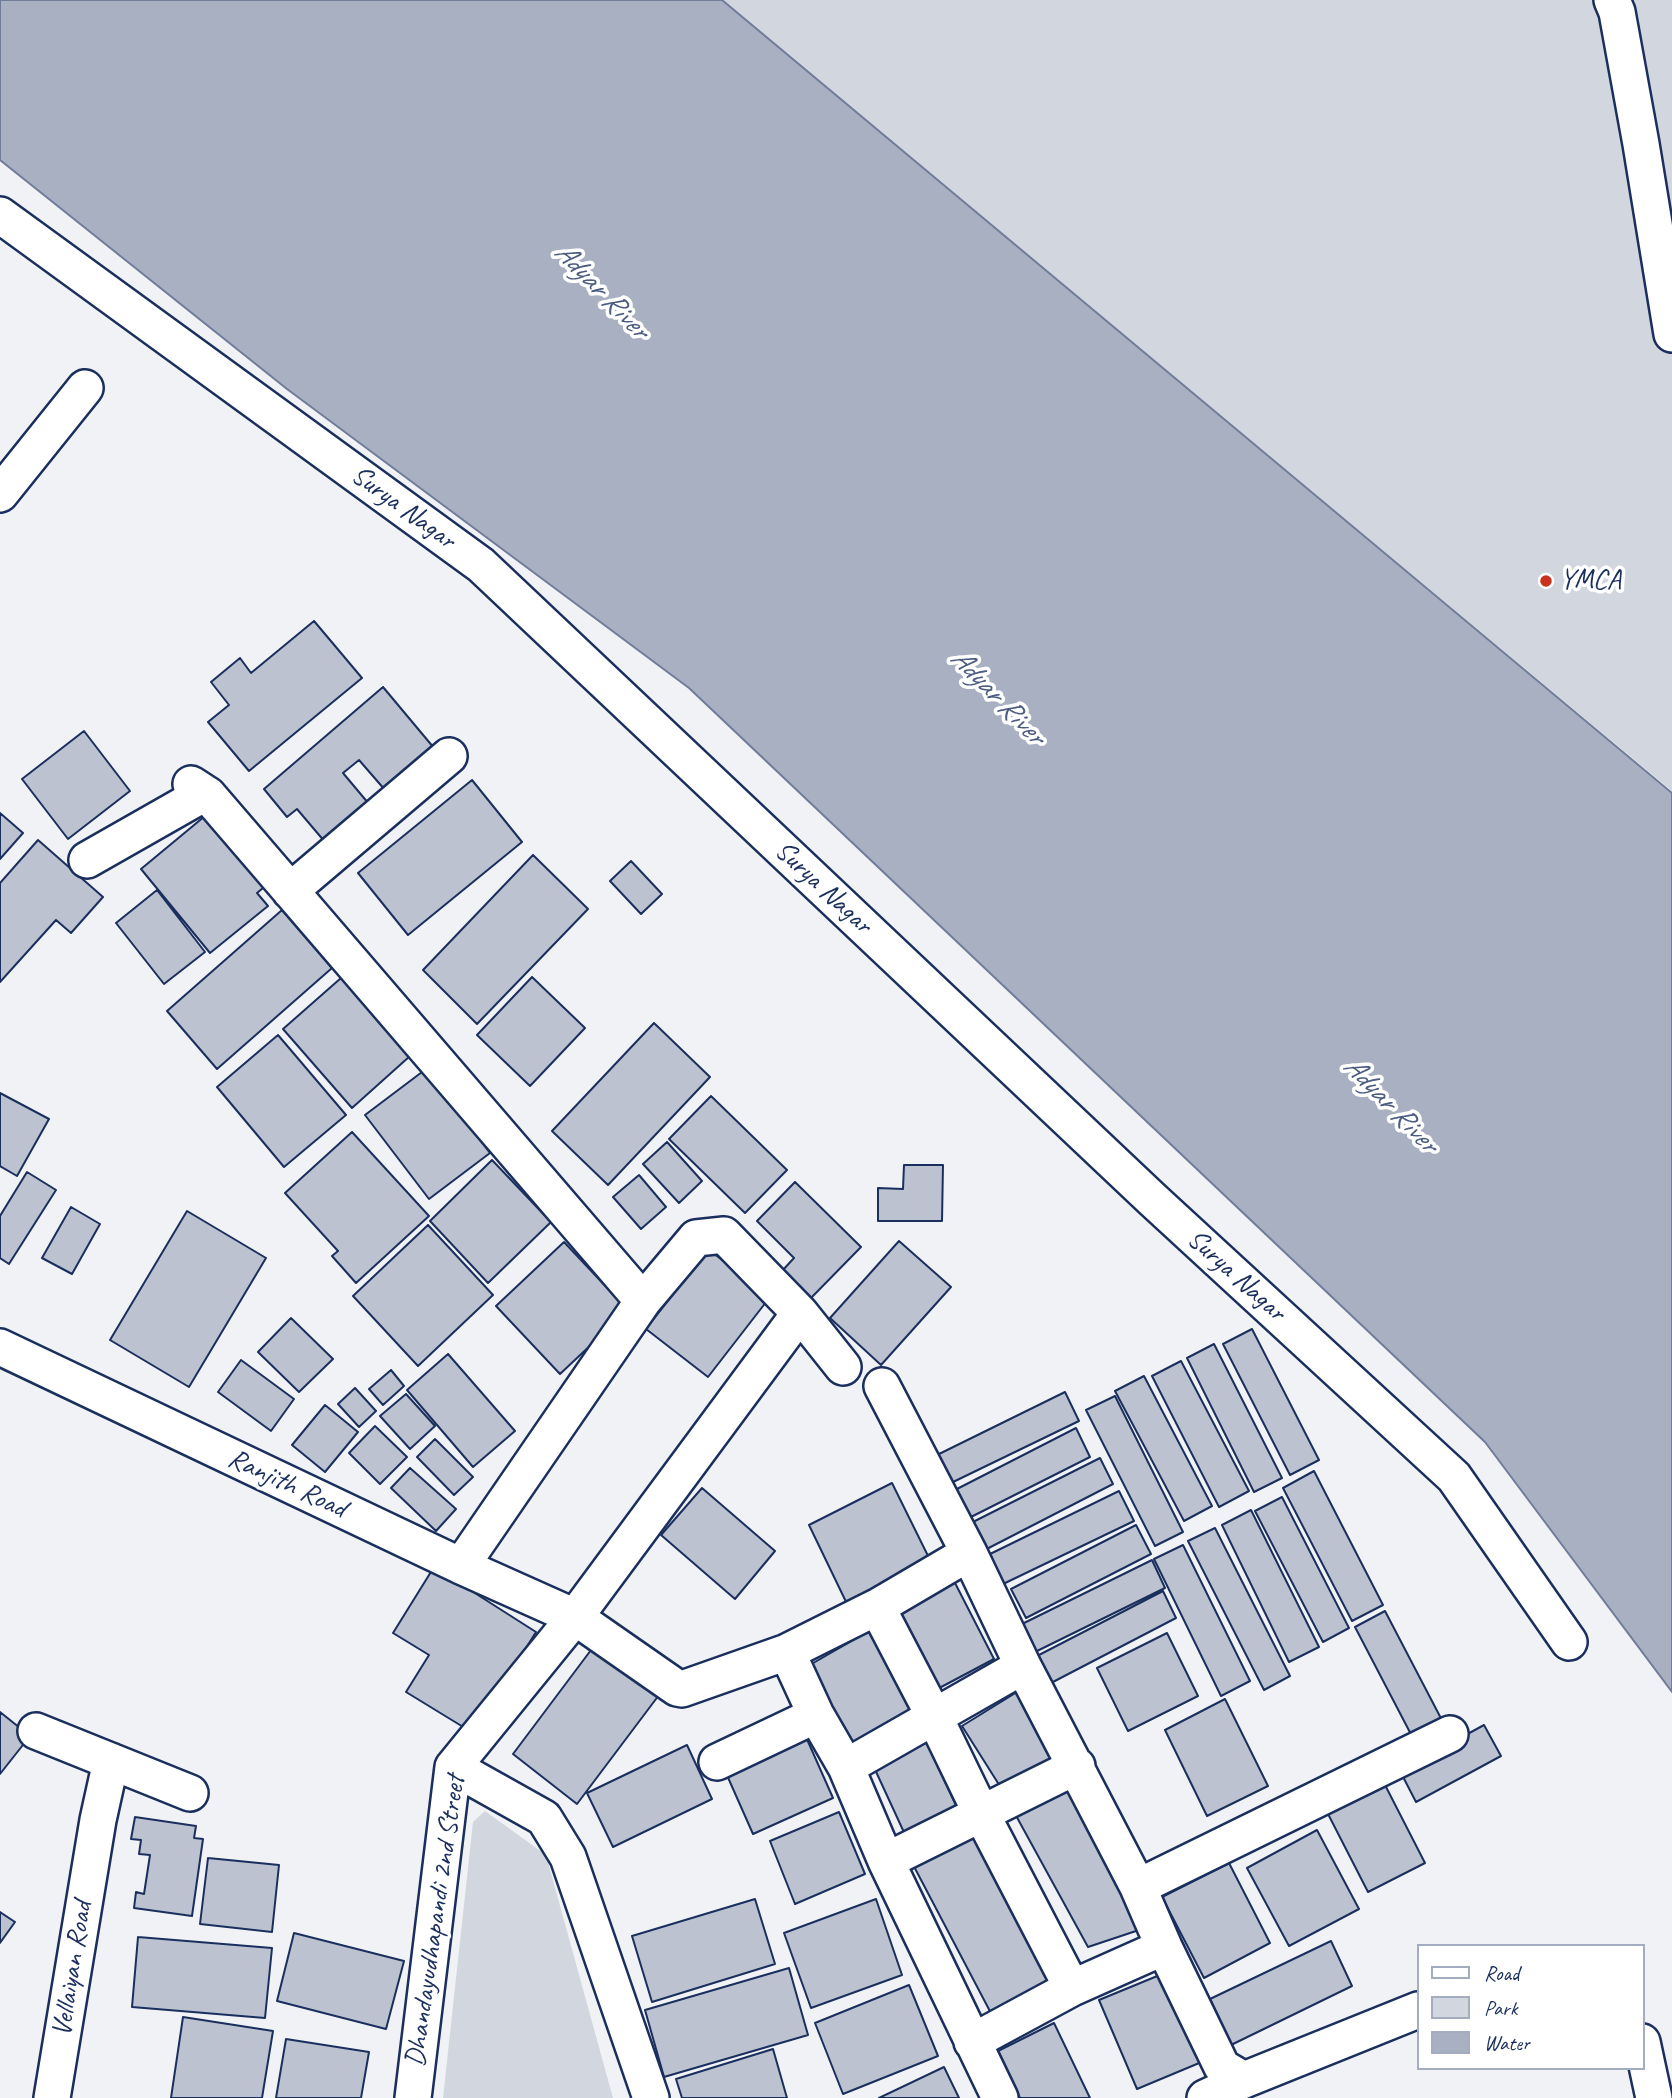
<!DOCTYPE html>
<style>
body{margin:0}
#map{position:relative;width:1672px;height:2098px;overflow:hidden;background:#f1f2f5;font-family:Caveat,sans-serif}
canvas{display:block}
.legend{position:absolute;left:1417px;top:1944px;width:228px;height:126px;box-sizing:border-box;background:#fff;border:2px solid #a4acbf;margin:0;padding:9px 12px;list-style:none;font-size:21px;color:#1b2f5e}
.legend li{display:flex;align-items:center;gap:14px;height:35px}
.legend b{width:35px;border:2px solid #a4acbf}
</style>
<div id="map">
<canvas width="1672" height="2098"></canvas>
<ul class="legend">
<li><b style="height:9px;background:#fff"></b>Road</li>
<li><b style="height:19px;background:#d2d6df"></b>Park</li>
<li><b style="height:19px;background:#a8b0c2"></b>Water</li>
</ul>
</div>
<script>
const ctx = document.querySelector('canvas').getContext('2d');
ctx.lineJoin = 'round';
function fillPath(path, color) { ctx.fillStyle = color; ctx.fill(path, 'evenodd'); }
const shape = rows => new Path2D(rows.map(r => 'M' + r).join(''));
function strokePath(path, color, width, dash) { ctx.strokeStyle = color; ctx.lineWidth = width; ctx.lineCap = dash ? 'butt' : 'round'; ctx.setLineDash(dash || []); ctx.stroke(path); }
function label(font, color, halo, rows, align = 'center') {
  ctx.font = font + ' Caveat,sans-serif'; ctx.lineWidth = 7; ctx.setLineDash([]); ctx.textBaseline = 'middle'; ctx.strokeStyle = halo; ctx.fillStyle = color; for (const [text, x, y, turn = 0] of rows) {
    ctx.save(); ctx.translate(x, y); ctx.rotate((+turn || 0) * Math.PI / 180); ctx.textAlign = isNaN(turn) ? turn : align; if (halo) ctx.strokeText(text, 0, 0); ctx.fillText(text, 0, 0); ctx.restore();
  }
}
fillPath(shape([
 [722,0,1672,0,1672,791,1167,371],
 [485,1811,546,1855,613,2098,443,2098,473,1822]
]), '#d2d6df');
const water = shape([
 [0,0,722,0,1672,793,1672,1692,1485,1442,689,688,287,389,0,160,0,0]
]);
fillPath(water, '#a8b0c2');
strokePath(water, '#707c9a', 2);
const building = shape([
 [314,621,362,678,249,771,208,722,229,705,211,682,240,658,251,673,314,621],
 [383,687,434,748,385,790,359,760,343,773,369,804,325,842,297,809,287,817,264,789,383,687],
 [84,731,130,791,68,839,22,779,84,731],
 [472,780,522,842,408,935,358,873,472,780],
 [211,811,269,883,257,893,268,906,210,953,141,869,211,811],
 [0,813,23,833,0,859,0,813],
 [38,840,103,897,71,933,56,920,0,982,0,883,38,840],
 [533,855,588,909,477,1024,423,970,533,855],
 [631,861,662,894,641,914,610,881,631,861],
 [157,890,205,952,164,984,116,923,157,890],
 [282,910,332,968,217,1069,167,1011,282,910],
 [532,977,585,1028,530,1086,477,1035,532,977],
 [341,978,410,1056,352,1108,283,1029,341,978],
 [654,1023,710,1077,608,1185,552,1131,654,1023],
 [278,1035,346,1115,284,1167,217,1087,278,1035],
 [426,1069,490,1153,429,1199,365,1115,426,1069],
 [0,1093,49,1119,17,1176,0,1166,0,1093],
 [711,1096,787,1170,745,1213,669,1139,711,1096],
 [352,1132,429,1216,356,1283,332,1256,338,1251,285,1193,352,1132],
 [667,1142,702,1181,679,1203,643,1164,667,1142],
 [492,1160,551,1222,488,1283,430,1221,492,1160],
 [904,1165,943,1165,942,1221,878,1221,878,1188,903,1189,904,1165],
 [27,1172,56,1190,9,1264,0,1258,0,1216,27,1172],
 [639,1175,666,1207,641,1229,613,1197,639,1175],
 [795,1182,861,1247,810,1299,782,1271,794,1258,757,1221,795,1182],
 [71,1207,100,1224,72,1274,42,1258,71,1207],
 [187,1211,266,1258,189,1387,110,1340,187,1211],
 [428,1225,493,1295,418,1366,353,1296,428,1225],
 [899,1241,951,1287,881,1365,830,1318,899,1241],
 [564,1242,628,1310,560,1374,496,1306,564,1242],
 [708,1249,770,1297,708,1377,646,1329,708,1249],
 [291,1318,333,1359,299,1392,258,1352,291,1318],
 [1252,1329,1319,1460,1290,1475,1223,1344,1252,1329],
 [1214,1344,1282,1478,1254,1492,1187,1358,1214,1344],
 [448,1354,515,1431,473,1467,407,1390,448,1354],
 [241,1360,294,1399,271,1431,218,1392,241,1360],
 [1181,1361,1249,1491,1219,1507,1152,1376,1181,1361],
 [391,1370,404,1386,383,1405,369,1389,391,1370],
 [1144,1376,1212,1506,1184,1521,1115,1391,1144,1376],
 [355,1388,376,1411,359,1427,338,1404,355,1388],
 [1065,1392,1079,1421,951,1483,937,1455,1065,1392],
 [406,1394,435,1426,410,1449,380,1416,406,1394],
 [1115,1396,1183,1532,1155,1546,1086,1410,1115,1396],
 [325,1405,358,1432,325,1472,292,1445,325,1405],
 [375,1426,407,1457,380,1484,349,1453,375,1426],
 [1076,1428,1090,1457,967,1519,953,1491,1076,1428],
 [435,1439,473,1477,454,1495,417,1457,435,1439],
 [1100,1458,1113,1484,977,1554,963,1527,1100,1458],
 [410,1468,456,1509,436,1531,391,1488,410,1468],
 [1314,1471,1383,1605,1352,1621,1283,1488,1314,1471],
 [892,1483,933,1566,849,1608,809,1525,892,1483],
 [702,1488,775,1551,735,1599,661,1535,702,1488],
 [1119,1491,1134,1521,1001,1585,988,1555,1119,1491],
 [1282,1497,1349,1628,1323,1642,1255,1511,1282,1497],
 [1251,1510,1319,1647,1289,1662,1222,1525,1251,1510],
 [1136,1525,1151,1554,1026,1618,1011,1589,1136,1525],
 [1215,1528,1290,1676,1264,1690,1188,1541,1215,1528],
 [1183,1545,1250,1681,1221,1696,1154,1559,1183,1545],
 [1152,1560,1165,1588,1035,1652,1022,1624,1152,1560],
 [434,1567,536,1632,473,1733,406,1692,429,1655,393,1633,434,1567],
 [954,1581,994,1659,928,1694,888,1616,954,1581],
 [1163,1591,1176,1618,1051,1683,1037,1656,1163,1591],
 [1385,1611,1445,1726,1415,1742,1355,1627,1385,1611],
 [876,1627,922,1708,854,1747,808,1666,876,1627],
 [1167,1633,1198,1696,1128,1731,1097,1668,1167,1633],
 [594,1646,659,1695,577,1804,513,1754,594,1646],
 [1017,1692,1058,1768,1003,1791,962,1726,1017,1692],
 [1225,1699,1268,1786,1207,1816,1165,1730,1225,1699],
 [0,1712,30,1736,0,1774,0,1712],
 [1484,1725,1501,1756,1416,1802,1400,1771,1484,1725],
 [802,1728,833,1798,753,1834,722,1764,802,1728],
 [925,1739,961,1816,908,1841,872,1763,925,1739],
 [687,1745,712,1799,613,1847,587,1793,687,1745],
 [1068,1778,1139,1930,1088,1947,1014,1812,1068,1778],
 [1384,1783,1425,1863,1368,1892,1327,1812,1384,1783],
 [839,1812,865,1874,795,1904,770,1841,839,1812],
 [135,1817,196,1826,194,1838,203,1839,192,1916,134,1908,136,1892,144,1894,150,1855,139,1854,141,1840,131,1839,135,1817],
 [969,1826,1053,1985,993,2017,909,1857,969,1826],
 [1317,1830,1359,1909,1289,1946,1247,1868,1317,1830],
 [208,1858,279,1865,272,1932,200,1924,208,1858],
 [1229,1863,1270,1943,1204,1978,1162,1897,1229,1863],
 [755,1899,775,1964,652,2002,632,1936,755,1899],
 [876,1899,902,1975,811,2008,784,1933,876,1899],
 [0,1912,15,1922,0,1943,0,1912],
 [294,1933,404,1961,386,2029,277,2001,294,1933],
 [138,1937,272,1948,265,2018,132,2007,138,1937],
 [1331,1941,1352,1986,1231,2045,1210,1999,1331,1941],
 [789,1968,808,2035,664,2077,645,2010,789,1968],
 [1167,1972,1204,2061,1137,2089,1099,2000,1167,1972],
 [909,1985,938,2056,843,2094,815,2023,909,1985],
 [183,2017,273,2031,262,2098,171,2098,183,2017],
 [1054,2023,1090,2098,1020,2098,998,2051,1054,2023],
 [286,2039,369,2052,361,2098,276,2098,286,2039],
 [773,2049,787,2098,682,2098,676,2079,773,2049],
 [944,2067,959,2098,879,2098,944,2067]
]);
fillPath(building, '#bcc2d0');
strokePath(building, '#1b2f5e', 2);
const minor = shape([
 [1612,0,1617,12,1641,144,1672,334],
 [0,215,481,565,1152,1199,1454,1477,1569,1642],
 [0,494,85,388],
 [87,860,196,798,191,784,208,795,643,1301],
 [290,891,449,756],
 [800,1313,843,1367],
 [0,1347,461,1566,575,1617,677,1688,682,1689,787,1652,877,1607,969,1553],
 [882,1386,969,1553,1023,1666,1138,1887,1164,1947,1222,2067,1244,2080],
 [877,1607,935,1718,981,1813,1072,1988],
 [787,1652,816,1715,846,1767,886,1861,1000,2098],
 [36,1731,190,1793],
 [717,1762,816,1715],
 [453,1767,544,1818,568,1857,651,2098],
 [846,1767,1023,1666],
 [886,1861,1077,1766],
 [1138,1887,1450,1734],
 [972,2042,1072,1988,1164,1947],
 [1642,2042,1654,2098],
 [52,2098,98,1820,111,1761],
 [413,2098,453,1767,575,1617,800,1313,724,1235,696,1238,643,1301,461,1566],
 [1205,2098,1244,2080,1418,2010]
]);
strokePath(minor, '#1b2f5e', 40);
strokePath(minor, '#fff', 35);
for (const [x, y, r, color] of [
 [1546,581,7,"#c8321e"]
]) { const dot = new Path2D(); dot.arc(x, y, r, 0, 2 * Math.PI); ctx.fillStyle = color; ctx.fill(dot); strokePath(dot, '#fff', 2.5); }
label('28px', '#1b2f5e', '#fff', [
 ["Surya Nagar",403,508,36],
 ["Surya Nagar",823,888,43],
 ["Surya Nagar",1236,1276,42],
 ["Ranjith Road",287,1484,25],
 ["Dhandayudhapandi 2nd Street",436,1921,-82],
 ["Vellaiyan Road",73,1969,-81]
]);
label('28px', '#1b2f5e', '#fff', [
 ["YMCA",1560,581]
], 'left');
label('italic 30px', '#4c5c81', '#fff', [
 ["Adyar River",601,291,46],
 ["Adyar River",997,697,46],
 ["Adyar River",1390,1105,46]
]);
</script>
